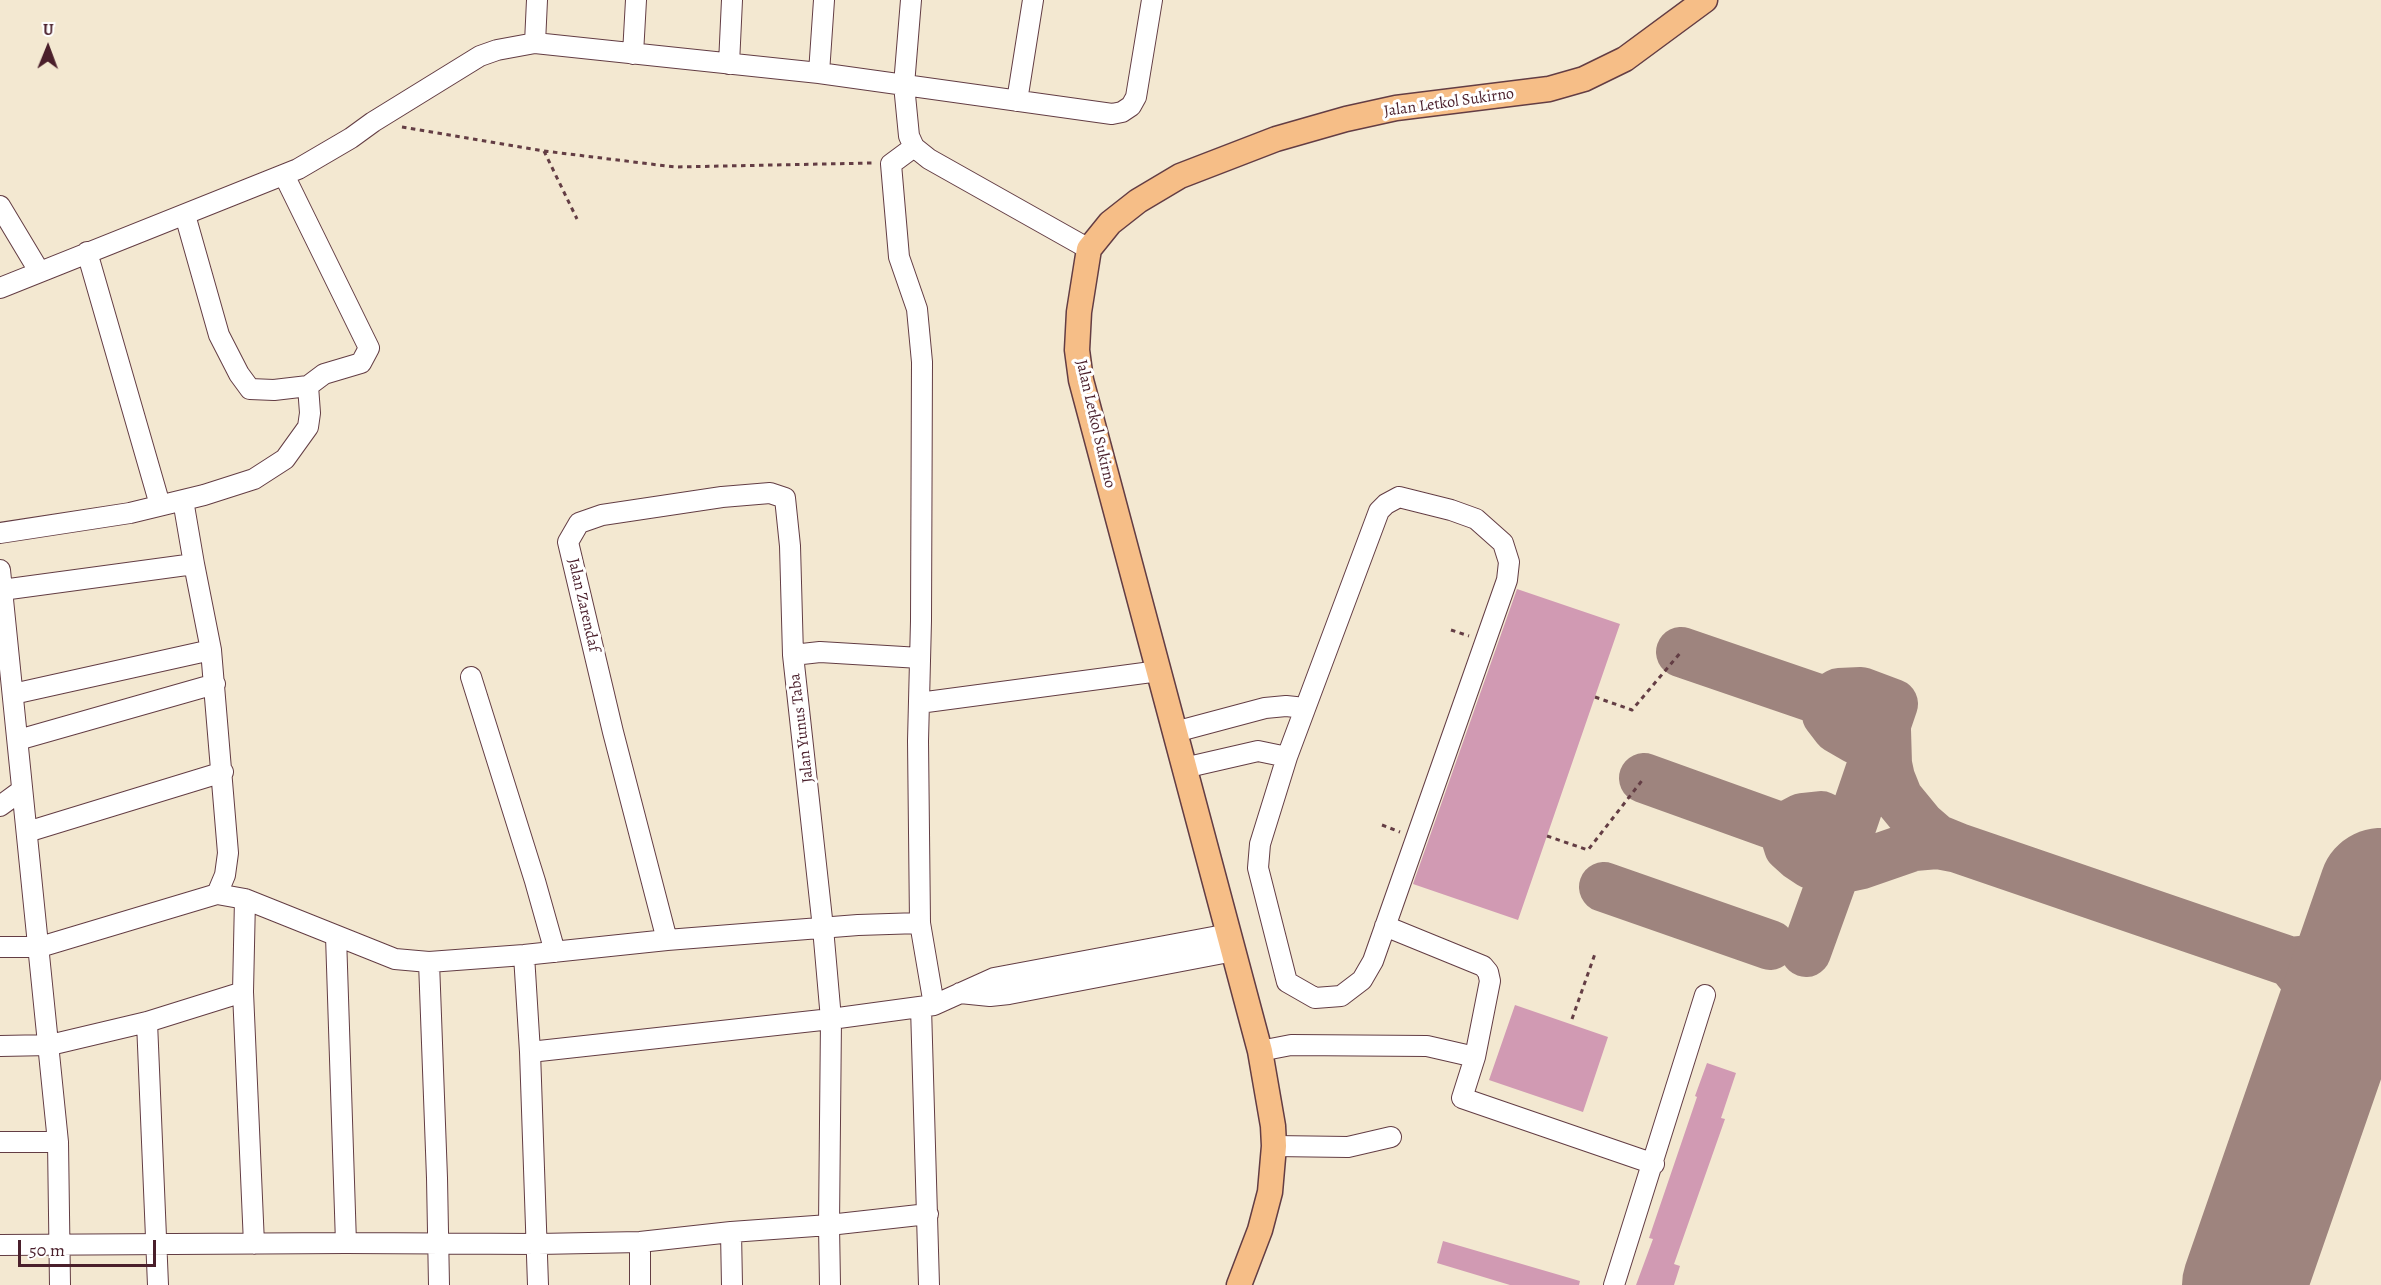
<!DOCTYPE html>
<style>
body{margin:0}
#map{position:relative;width:2381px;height:1285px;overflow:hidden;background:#f3e8d1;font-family:Alegreya,serif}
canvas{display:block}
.north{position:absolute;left:18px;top:18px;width:60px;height:60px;-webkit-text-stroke:4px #fff;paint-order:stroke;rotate:1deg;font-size:16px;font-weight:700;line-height:24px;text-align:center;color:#4a1f2b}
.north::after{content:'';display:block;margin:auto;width:21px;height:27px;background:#4a1f2b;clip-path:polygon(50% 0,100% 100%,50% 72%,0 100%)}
.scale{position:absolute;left:18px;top:1240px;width:138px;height:27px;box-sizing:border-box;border:3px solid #4a1f2b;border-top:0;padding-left:8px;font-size:18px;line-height:21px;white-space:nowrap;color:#4a1f2b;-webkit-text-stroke:4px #fff;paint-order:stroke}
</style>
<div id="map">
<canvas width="2381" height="1285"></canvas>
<div class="north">U</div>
<div class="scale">50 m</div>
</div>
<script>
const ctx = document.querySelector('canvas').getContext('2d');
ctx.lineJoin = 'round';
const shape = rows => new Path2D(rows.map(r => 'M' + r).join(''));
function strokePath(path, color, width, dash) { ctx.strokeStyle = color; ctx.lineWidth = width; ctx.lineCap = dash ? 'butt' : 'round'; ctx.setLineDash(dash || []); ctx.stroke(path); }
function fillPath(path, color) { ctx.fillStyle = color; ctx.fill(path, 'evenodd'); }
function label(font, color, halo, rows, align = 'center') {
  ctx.font = font + ' Alegreya,serif'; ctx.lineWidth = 6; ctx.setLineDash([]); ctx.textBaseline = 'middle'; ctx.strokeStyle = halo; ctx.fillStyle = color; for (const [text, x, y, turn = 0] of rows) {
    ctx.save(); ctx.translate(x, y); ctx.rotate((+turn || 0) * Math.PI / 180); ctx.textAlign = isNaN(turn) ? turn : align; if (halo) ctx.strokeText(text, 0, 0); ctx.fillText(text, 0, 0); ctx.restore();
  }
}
strokePath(shape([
 [1681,652,1827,702],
 [1886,730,1887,764,1890,778,1898,798,1921,826,1936,839,1958,848],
 [1644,778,1783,828],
 [1850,830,1821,816,1802,818,1783,828,1789,847,1799,856,1811,864,1826,867,1848,867,1862,864,1914,846,1937,844,1958,848,2291,962,2321,959,2342,951,2366,933],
 [1604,887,1770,945],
 [1806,952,1850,830,1893,704,1861,692,1839,693,1829,699,1827,702,1827,715,1837,728,1856,739,1879,745],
 [2291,962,2312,988,2324,1012,2330,1033]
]), '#9e847e', 50);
strokePath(shape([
 [2244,1285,2381,890]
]), '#9e847e', 124);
fillPath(shape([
 [1517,589,1620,624,1518,920,1413,884],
 [1515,1005,1608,1037,1583,1112,1489,1080],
 [1707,1063,1736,1073,1721,1118,1725,1119,1674,1264,1680,1266,1674,1285,1636,1285,1653,1239,1649,1238,1697,1097,1695,1096],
 [1443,1241,1580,1281,1579,1285,1510,1285,1437,1263]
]), '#d19ab3');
const minor = shape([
 [911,0,904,85,909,136,914,147,929,159,1089,249],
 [535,43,537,0],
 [633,54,636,0],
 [729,64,732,0],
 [819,73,824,0],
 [1017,101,1033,0],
 [914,147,891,164,899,257,917,309,922,362,921,621,918,741,920,923],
 [0,206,39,271],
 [185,215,219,335,239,374,250,389,274,390,308,386,324,374,361,363,369,348,284,175],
 [87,252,160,505],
 [0,288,298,169,351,138,373,122,480,56,497,50,535,43,819,73,1112,114,1122,112,1131,106,1136,97,1152,0],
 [1399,497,1451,510,1476,519,1503,543,1509,562,1507,580,1373,961,1362,980,1341,996,1315,998,1287,982,1258,868,1260,844,1287,757,1379,511,1386,504,1399,497],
 [183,500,194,564],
 [0,533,130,513,204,495,254,479,285,459,308,427,310,413,308,386],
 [0,570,58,1142,60,1285],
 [2,590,194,564,211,650,228,853,225,875,217,894],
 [471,677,535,881,555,952],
 [13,694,211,650],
 [919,703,1159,671],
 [1175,732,1265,708,1286,706,1305,708],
 [18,740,215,684],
 [1184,768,1258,751,1287,757],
 [0,806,22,790],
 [27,832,223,772],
 [245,899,243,992,254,1244],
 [1385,926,1483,966,1488,972,1490,981,1475,1057,1462,1098,1654,1164],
 [336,936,346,1243],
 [667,940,613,732,568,542,579,523,602,515,722,497,770,493,785,498,790,546,793,655],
 [0,947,40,947,217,894,245,899,395,959,429,962,524,955,667,940,858,925,920,923,934,1005],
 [524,955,530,1052,538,1285],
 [429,962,437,1178,439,1285],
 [960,993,990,996,1009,994,1234,951],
 [921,1007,929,1285],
 [147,1022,158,1285],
 [0,1046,50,1045,147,1022,243,992],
 [1260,1051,1291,1045,1427,1046,1475,1057],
 [530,1052,831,1019,934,1005,994,978,1229,934],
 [0,1142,58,1142],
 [1274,1146,1348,1147,1391,1137],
 [731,1232,732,1285],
 [640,1242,640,1285],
 [0,1245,346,1243,538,1244,640,1242,731,1232,829,1225,831,1019,823,928,793,655,820,652,920,658],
 [830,1285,829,1225,928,1214],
 [1614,1285,1705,995]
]);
const major = shape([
 [1239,1285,1260,1230,1270,1192,1274,1146,1273,1126,1260,1051,1081,380,1077,350,1079,312,1089,249,1110,223,1138,201,1180,176,1276,139,1346,119,1396,108,1549,89,1584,79,1625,59,1705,0]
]);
strokePath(minor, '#633d44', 22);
strokePath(major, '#633d44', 27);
strokePath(shape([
 [402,127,544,151,675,167,872,163],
 [544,151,577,219],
 [1451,630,1469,636],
 [1595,697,1632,710,1681,652],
 [1382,825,1400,832],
 [1547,836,1588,850,1644,778],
 [1572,1019,1596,951]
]), '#633d44', 3, [4.5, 4.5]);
strokePath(minor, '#fff', 20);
strokePath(major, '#f6be87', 24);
label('16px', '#4a1f2b', '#fff', [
 ["Jalan Letkol Sukirno",1449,103,-8],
 ["Jalan Letkol Sukirno",1095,424,77],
 ["Jalan Zarendaf",583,605,77],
 ["Jalan Yunus Taba",802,728,-97]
]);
</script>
